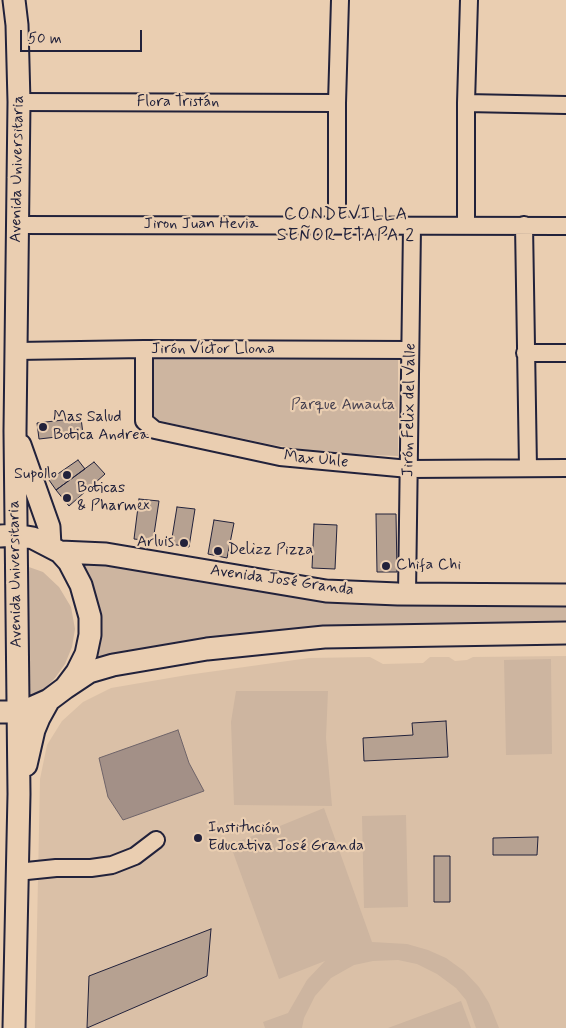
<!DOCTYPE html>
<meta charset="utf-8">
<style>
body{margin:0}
#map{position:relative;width:566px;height:1028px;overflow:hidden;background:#eaceb1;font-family:Mynerve,sans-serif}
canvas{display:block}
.scale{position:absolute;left:20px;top:30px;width:122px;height:22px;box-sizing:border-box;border:2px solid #22223b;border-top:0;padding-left:6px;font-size:15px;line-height:18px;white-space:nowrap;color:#22223b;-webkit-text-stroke:4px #eaceb1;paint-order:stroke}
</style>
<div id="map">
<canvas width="566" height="1028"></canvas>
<div class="scale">50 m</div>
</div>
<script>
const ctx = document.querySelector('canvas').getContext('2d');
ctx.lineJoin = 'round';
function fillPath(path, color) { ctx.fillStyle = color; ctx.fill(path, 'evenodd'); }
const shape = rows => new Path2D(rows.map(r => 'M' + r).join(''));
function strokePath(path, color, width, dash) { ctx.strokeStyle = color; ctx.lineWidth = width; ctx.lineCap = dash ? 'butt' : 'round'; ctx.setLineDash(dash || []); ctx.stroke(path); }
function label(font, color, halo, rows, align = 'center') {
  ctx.font = font + ' Mynerve,sans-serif'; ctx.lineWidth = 4.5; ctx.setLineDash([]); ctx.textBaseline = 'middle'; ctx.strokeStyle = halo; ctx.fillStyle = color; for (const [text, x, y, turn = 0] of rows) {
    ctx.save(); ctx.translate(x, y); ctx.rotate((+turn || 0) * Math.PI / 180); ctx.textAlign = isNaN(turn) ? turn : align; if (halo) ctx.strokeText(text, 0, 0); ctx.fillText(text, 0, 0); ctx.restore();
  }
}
fillPath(shape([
 [566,656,566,1028,35,1028,40,779,47,745,62,721,83,702,111,688,187,675,309,658,370,657,383,664,423,663,430,657,449,657,455,661,467,660,473,657]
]), '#dac0a7');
fillPath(shape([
 [151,357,398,359,398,456,328,453,273,445,151,419],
 [78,558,566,606,566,628,108,660,98,658,94,654],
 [26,566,43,572,59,587,71,607,75,629,72,647,65,664,55,678,42,691,26,696],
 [551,659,552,754,506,755,504,660],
 [236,691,328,691,326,738,332,806,234,805,231,722],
 [324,808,372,942,407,944,428,950,446,958,464,971,479,987,489,1003,499,1028,476,1028,466,1000,456,988,437,974,417,964,398,960,373,961,354,965,331,978,315,996,304,1018,302,1028,265,1028,263,1022,288,1013,307,980,325,961,279,979,230,844,275,828],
 [406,815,408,907,364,908,362,816],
 [461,1001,471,1028,388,1028]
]), '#cdb5a0');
const water = shape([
 [178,730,189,763,204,791,123,820,108,797,99,758,178,730]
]);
fillPath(water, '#a39087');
strokePath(water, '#6f6469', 1);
const building = shape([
 [81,418,83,434,39,439,37,423,81,418],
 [78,460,85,469,56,490,49,480,78,460],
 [94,462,105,474,69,506,56,490,94,462],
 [139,499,159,501,153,541,134,539,139,499],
 [177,507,195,509,189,547,171,544,177,507],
 [376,514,396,514,397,572,377,572,376,514],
 [214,520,234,523,227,558,208,554,214,520],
 [314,524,337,525,335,569,312,568,314,524],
 [446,721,448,757,364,761,363,738,413,735,412,723,446,721],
 [538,837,537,855,493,855,493,838,538,837],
 [434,856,450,856,450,902,434,902,434,856],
 [211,929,207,976,87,1028,89,976,211,929]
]);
fillPath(building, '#b6a191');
strokePath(building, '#22223b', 1);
const minor = shape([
 [19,102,337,103],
 [466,103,566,105],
 [17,225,566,226],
 [337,225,337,103,340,0],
 [524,225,528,468],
 [466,226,466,103,469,0],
 [144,349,144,421,155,430,280,457,409,469,566,468],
 [17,351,144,349,410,350],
 [525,353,566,353],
 [407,594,412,227],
 [17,872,56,868,91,868,112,865,135,856,156,840]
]);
const major = shape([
 [20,445,49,527,50,546],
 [0,536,15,535,33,538,60,552,69,562,81,585,90,617,90,635,86,654,77,672,65,688,49,700,31,708,18,712,0,712],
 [60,552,106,554,326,591,398,594,566,595],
 [65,688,89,672,113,665,207,649,324,637,566,633],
 [26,765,34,730,39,718,49,700],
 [14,1028,19,794,15,431,19,102,17,25,14,0]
]);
strokePath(minor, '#22223b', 20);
strokePath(major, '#22223b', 25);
strokePath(minor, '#eaceb1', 16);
strokePath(major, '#eaceb1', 21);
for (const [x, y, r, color] of [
 [43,427,5,"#22223b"],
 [67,475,5,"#22223b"],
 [67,498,5,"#22223b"],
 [184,543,5,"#22223b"],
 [218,551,5,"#22223b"],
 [386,566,5,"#22223b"],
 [198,838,5,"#22223b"]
]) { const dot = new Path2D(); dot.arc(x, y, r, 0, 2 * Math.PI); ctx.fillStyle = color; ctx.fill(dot); strokePath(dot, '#eaceb1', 2); }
label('16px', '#22223b', '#eaceb1', [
 ["Flora Tristán",178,103],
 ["Avenida Universitaria",18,169,-89],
 ["Jiron Juan Hevia",201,225],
 ["Jirón Víctor Llona",213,350],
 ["Jirón Felix del Valle",410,410,-89],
 ["Max Uhle",316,460,6],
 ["Avenida Universitaria",16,574,-91],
 ["Avenida José Granda",282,581,8]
]);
label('16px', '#443f4f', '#eaceb1', [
 ["Parque Amauta",343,406]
]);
label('16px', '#22223b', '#eaceb1', [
 ["Mas Salud",53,418],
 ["Botica Andrea",53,436],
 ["Supollo",57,475,"right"],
 ["Boticas",77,489],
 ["& Pharmex",77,507],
 ["Arluis",174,543,"right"],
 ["Delizz Pizza",228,551],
 ["Chifa Chi",396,566],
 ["Institución",208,829],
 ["Educativa José Granda",208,847]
], 'left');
ctx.letterSpacing = '1px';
label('18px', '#22223b', '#eaceb1', [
 ["CONDEVILLA",346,215],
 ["SEÑOR ETAPA 2",346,236]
]);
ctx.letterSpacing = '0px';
</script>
